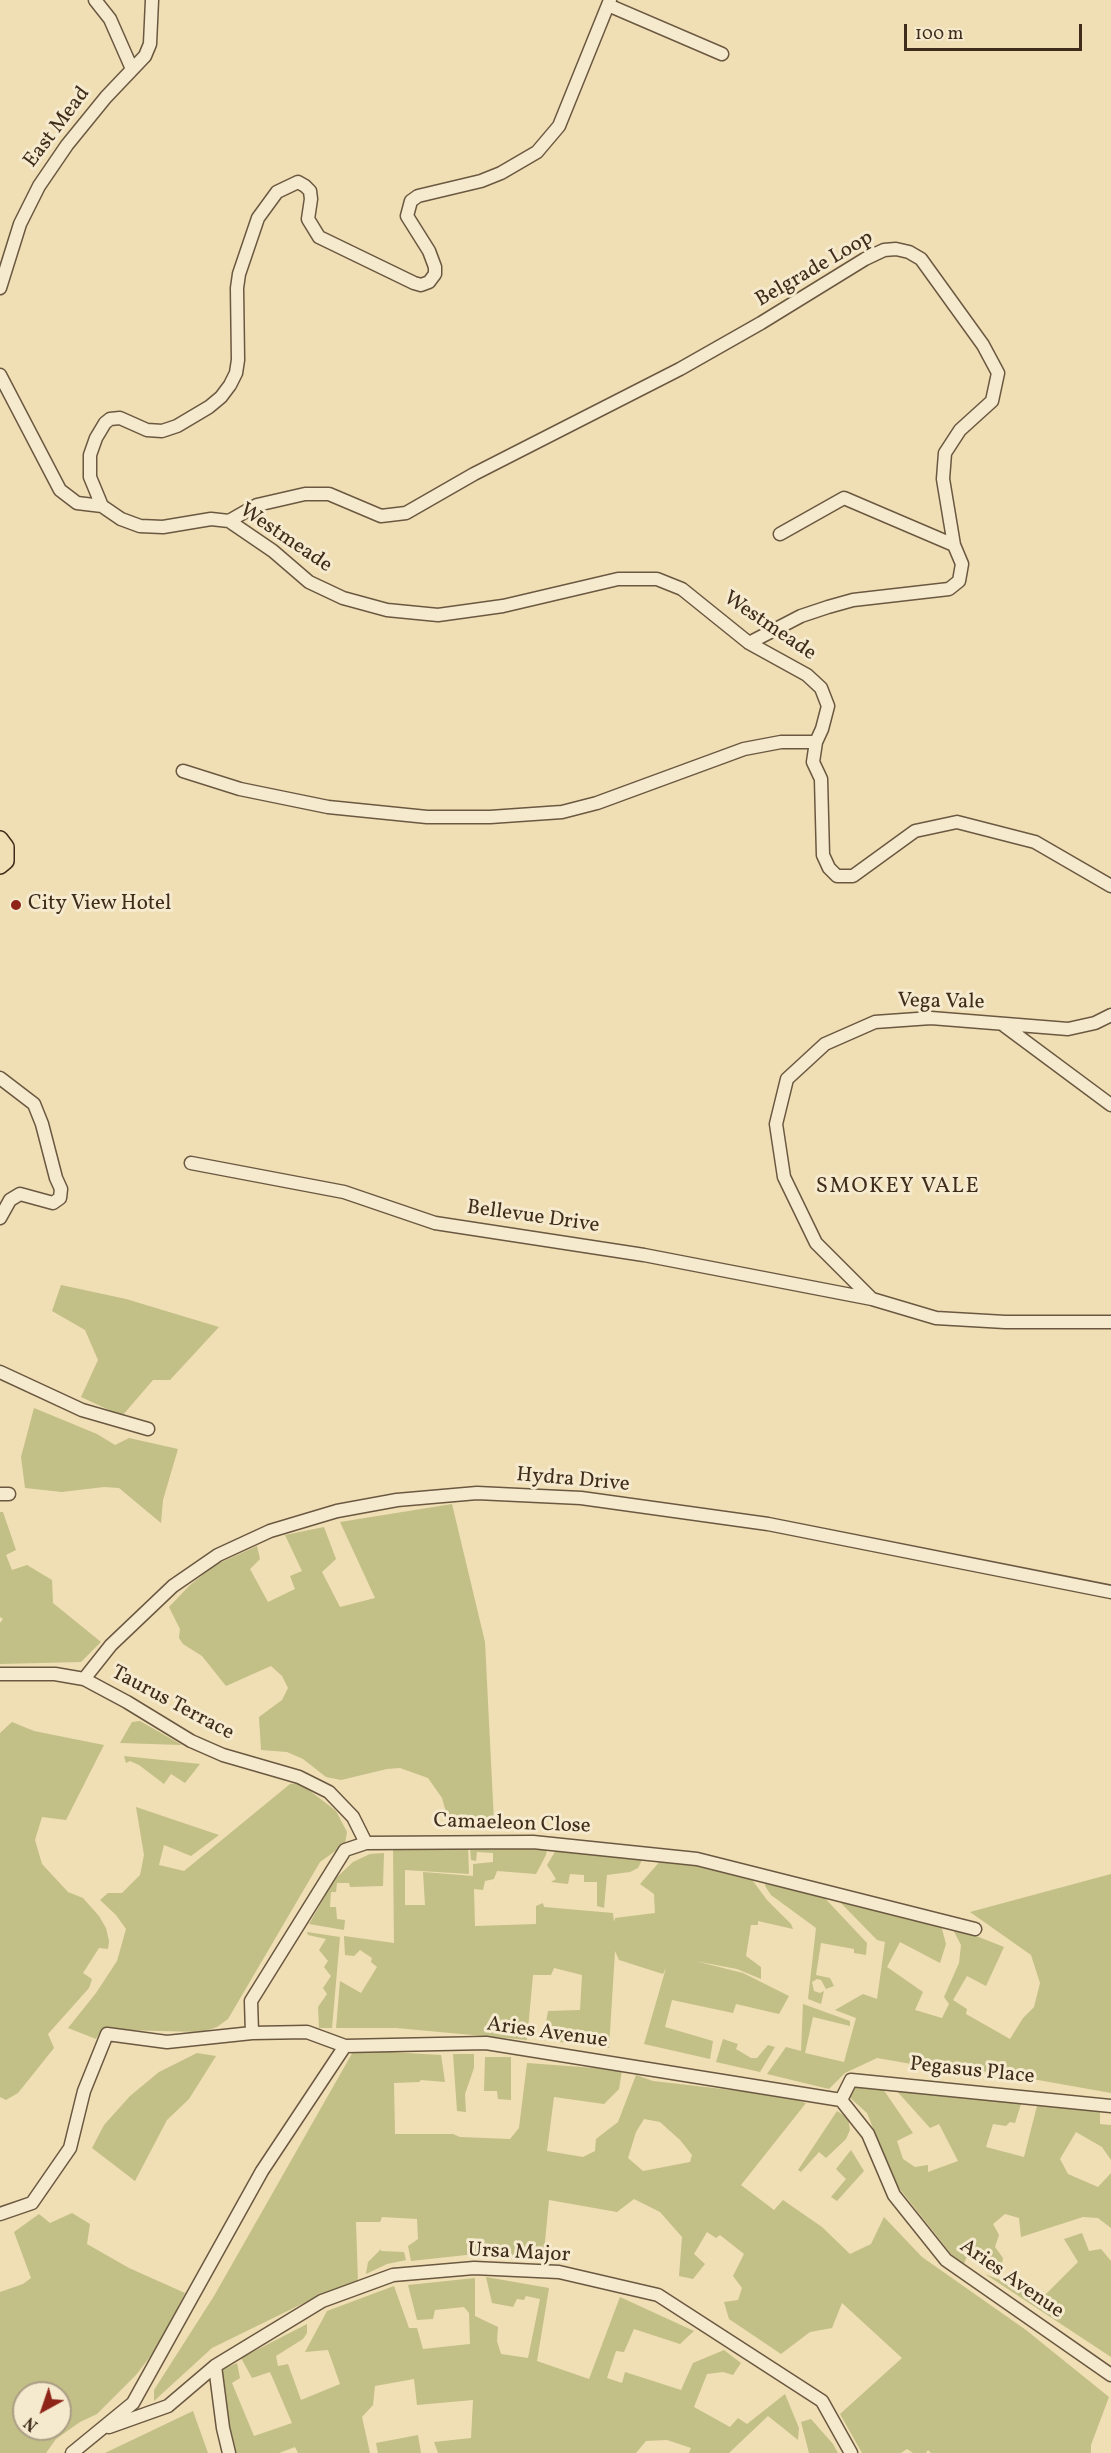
<!DOCTYPE html>
<style>
body{margin:0}
#map{position:relative;width:1111px;height:2453px;overflow:hidden;background:#f0deb4;font-family:Vollkorn,serif}
canvas{display:block}
.north{position:absolute;left:12px;top:2381px;width:60px;height:60px;box-sizing:border-box;background:#f5eace;border:2px solid #ac9e86;border-radius:50%;rotate:220deg;font-size:16px;font-weight:700;line-height:24px;text-align:center;color:#3f2c1b}
.north::after{content:'';display:block;margin:auto;width:21px;height:27px;background:#8f2418;clip-path:polygon(50% 0,100% 100%,50% 72%,0 100%)}
.scale{position:absolute;left:904px;top:24px;width:178px;height:27px;box-sizing:border-box;border:3px solid #3f2c1b;border-top:0;padding-left:8px;font-size:18px;line-height:21px;white-space:nowrap;color:#3f2c1b;-webkit-text-stroke:4px #f5eace;paint-order:stroke}
</style>
<div id="map">
<canvas width="1111" height="2453"></canvas>
<div class="north">N</div>
<div class="scale">100 m</div>
</div>
<script>
const ctx = document.querySelector('canvas').getContext('2d');
ctx.lineJoin = 'round';
function fillPath(path, color) { ctx.fillStyle = color; ctx.fill(path, 'evenodd'); }
const shape = rows => new Path2D(rows.map(r => 'M' + r).join(''));
function strokePath(path, color, width, dash) { ctx.strokeStyle = color; ctx.lineWidth = width; ctx.lineCap = dash ? 'butt' : 'round'; ctx.setLineDash(dash || []); ctx.stroke(path); }
function label(font, color, halo, rows, align = 'center') {
  ctx.font = font + ' Vollkorn,serif'; ctx.lineWidth = 6; ctx.setLineDash([]); ctx.textBaseline = 'middle'; ctx.strokeStyle = halo; ctx.fillStyle = color; for (const [text, x, y, turn = 0] of rows) {
    ctx.save(); ctx.translate(x, y); ctx.rotate((+turn || 0) * Math.PI / 180); ctx.textAlign = isNaN(turn) ? turn : align; if (halo) ctx.strokeText(text, 0, 0); ctx.fillText(text, 0, 0); ctx.restore();
  }
}
fillPath(shape([
 [61,1285,126,1299,219,1327,170,1380,153,1380,122,1416,81,1397,98,1360,85,1330,52,1311],
 [34,1408,97,1434,115,1445,129,1438,178,1449,163,1500,161,1523,119,1488,104,1487,62,1492,25,1488,21,1457],
 [452,1504,485,1642,494,1822,450,1826,442,1798,428,1778,400,1768,387,1769,341,1780,326,1777,303,1759,287,1752,261,1750,259,1717,282,1700,288,1688,282,1676,271,1666,226,1686,202,1656,183,1644,179,1638,180,1629,169,1607,190,1585,215,1565,257,1546,260,1559,250,1569,268,1602,295,1589,290,1576,302,1571,285,1535,324,1527,336,1559,322,1572,340,1607,375,1598,340,1522],
 [0,1512,3,1512,16,1550,6,1555,12,1570,27,1565,52,1580,53,1603,101,1642,81,1662,0,1664,0,1623,3,1619,0,1617],
 [140,1721,182,1745,120,1743,132,1722],
 [12,1722,34,1731,104,1745,66,1820,42,1817,35,1840,42,1864,68,1892,83,1898,99,1916,106,1928,109,1941,108,1949,99,1948,83,1973,92,1979,89,1988,48,2034,54,2048,18,2093,6,2100,0,2097,0,1733],
 [124,1756,200,1764,185,1783,171,1774,164,1784,139,1765,130,1761,126,1763],
 [300,1783,336,1811,347,1832,345,1844,320,1862,228,2019,217,2027,202,2032,118,2030,99,2034,96,2039,68,2028,96,1993,117,1961,126,1929,116,1915,100,1900,108,1893,122,1893,140,1875,144,1855,136,1807,219,1835,191,1856,164,1845,159,1865,184,1871,290,1784],
 [468,1846,469,1874,405,1870,405,1905,425,1905,423,1872,473,1876,473,1864,493,1862,493,1853,477,1852,476,1861,471,1860,470,1847,547,1849,546,1855,536,1874,497,1871,494,1879,485,1881,483,1890,474,1889,475,1926,536,1924,536,1906,543,1903,544,1907,613,1913,614,1922,615,1918,655,1913,654,1894,640,1884,662,1859,750,1877,767,1900,791,1924,793,1929,758,1921,758,1925,751,1925,746,1956,761,1967,761,1979,737,1969,695,1961,743,1973,789,1996,779,2014,736,2004,733,2013,672,2000,665,2027,713,2041,710,2059,644,2044,666,1968,663,1974,619,1960,615,1951,609,2048,543,2040,548,2011,580,2010,582,1975,554,1968,551,1975,533,1975,527,2040,396,2028,336,2028,340,1981,361,1993,377,1967,371,1962,372,1958,360,1950,354,1956,345,1955,344,1936,394,1943,393,1848],
 [556,1850,643,1858,638,1868,630,1872,607,1875,604,1908,597,1906,597,1882,584,1882,584,1875,570,1874,568,1884,551,1882,556,1879,547,1865],
 [384,1853,383,1886,350,1887,349,1883,337,1883,336,1892,331,1892,330,1907,336,1907,337,1919,345,1920,344,1930,309,1924,335,1879,353,1862,370,1854],
 [1111,1874,1111,2093,993,2072,940,2069,877,2058,845,2073,829,2089,767,2074,786,2047,801,2051,803,2004,850,2021,850,2026,813,2017,805,2053,844,2062,856,2018,835,2010,863,1994,877,1999,885,1942,877,1940,837,1899,941,1925,946,1944,940,1963,900,1942,887,1967,923,1992,915,2010,942,2018,949,2004,944,1997,959,1963,961,1945,951,1926,1004,1947,986,1986,967,1976,953,2000,967,2009,966,2014,1010,2039,1023,2018,1034,2007,1040,1983,1031,1955,970,1912],
 [766,1879,820,1893,867,1943,866,1955,854,1953,854,1949,821,1943,816,1975,830,1978,834,1986,826,1989,821,1980,817,1979,812,1982,814,1991,820,1993,824,1991,821,2004,808,1999,816,1928,771,1895,765,1886],
 [307,1932,340,1937,332,2028,319,2028,318,2007,327,1994,323,1988,331,1976,324,1967,328,1961,319,1950,326,1939,308,1935],
 [723,2039,738,2044,736,2049,751,2058,757,2058,768,2045,775,2047,760,2072,716,2062],
 [354,2050,441,2055,445,2082,421,2080,419,2082,394,2083,395,2134,453,2134,460,2137,510,2139,519,2128,527,2063,622,2070,619,2089,604,2104,554,2097,547,2151,583,2157,595,2151,596,2139,618,2122,636,2075,653,2081,783,2096,806,2103,741,2185,774,2210,783,2200,822,2227,850,2254,871,2244,884,2217,922,2257,1026,2330,1109,2397,1091,2445,1091,2453,931,2453,928,2450,926,2453,913,2453,907,2449,901,2453,862,2453,840,2414,902,2358,842,2303,832,2328,810,2332,781,2354,729,2319,724,2302,738,2300,742,2288,733,2276,744,2254,720,2235,716,2238,707,2232,694,2254,705,2264,693,2279,679,2276,682,2237,660,2212,634,2199,617,2212,549,2200,543,2262,475,2254,411,2261,408,2246,418,2239,417,2219,382,2217,380,2222,356,2222,358,2283,310,2300,212,2348,154,2401,154,2390,214,2296],
 [644,2119,660,2122,680,2140,692,2155,690,2162,643,2171,628,2158,636,2132],
 [197,2053,216,2056,189,2099,167,2120,135,2181,92,2148,104,2125,130,2096,159,2072],
 [453,2054,474,2054,474,2068,465,2094,466,2112,457,2111],
 [485,2057,511,2057,511,2100,498,2099,497,2091,484,2091],
 [856,2085,881,2086,913,2133,897,2141,903,2159,915,2167,928,2165,928,2172,958,2161,939,2124,930,2128,895,2089,1022,2101,1015,2123,1010,2122,1006,2126,993,2124,986,2147,1024,2157,1038,2102,1100,2111,1100,2124,1111,2125,1111,2160,1102,2147,1076,2132,1060,2159,1068,2174,1098,2187,1111,2173,1111,2228,1098,2218,1083,2217,1021,2237,1019,2218,1005,2214,993,2224,999,2235,995,2247,1003,2258,1001,2269,967,2256,964,2264,952,2255,895,2183,867,2113,847,2095],
 [837,2111,848,2118,850,2130,846,2139,826,2158,819,2152,801,2172,798,2170],
 [851,2150,864,2171,837,2201,831,2197,846,2179,836,2169],
 [72,2213,90,2224,87,2244,129,2268,185,2293,162,2341,136,2375,97,2414,80,2422,56,2439,46,2453,0,2453,0,2292,23,2284,31,2278,14,2232,39,2214,50,2223],
 [24,2393,60,2393,60,2429,24,2429],
 [1082,2233,1089,2251,1101,2249,1111,2261,1111,2357,985,2274,1043,2297,1078,2262,1064,2239],
 [381,2249,381,2251,404,2252,406,2260,387,2264,366,2274,368,2262],
 [486,2277,549,2288,537,2361,589,2379,620,2297,694,2331,680,2344,634,2329,624,2352,616,2351,607,2378,622,2383,625,2372,681,2390,693,2363,724,2350,741,2363,733,2375,723,2372,707,2374,694,2407,730,2427,738,2418,747,2424,785,2394,799,2428,798,2440,768,2416,729,2453,689,2453,691,2448,667,2440,646,2441,636,2453,438,2453,434,2442,471,2438,473,2400,417,2405,414,2379,375,2386,373,2405,362,2417,370,2453,298,2453,295,2447,279,2453,236,2453,231,2446,218,2371,237,2363,240,2378,232,2383,254,2436,292,2423,270,2372,252,2378,241,2358,307,2324,307,2333,303,2339,276,2356,278,2366,288,2364,301,2400,340,2384,328,2350,305,2352,327,2311,394,2286,409,2328,417,2328,423,2349,470,2344,469,2313,464,2307,435,2310,433,2319,417,2320,408,2285,475,2278,475,2316,498,2327,497,2341,501,2354,528,2358,540,2299,526,2296,524,2300,517,2299,513,2307,492,2303],
 [193,2411,208,2453,105,2453],
 [811,2419,833,2444,838,2453,809,2453,801,2422],
 [418,2435,421,2453,378,2453,376,2443]
]), '#c2bf87');
const minor = shape([
 [95,0,110,19,132,69],
 [610,0,559,126,537,152,501,173,481,181,418,196,411,201,407,216,429,251,435,267,435,274,429,282,421,285,414,283,319,237,308,219,311,199,310,191,305,186,298,182,277,192,258,218,239,274,237,288,238,360,236,373,230,385,221,397,209,407,177,426,162,431,147,430,120,418,110,419,105,423,96,438,90,455,90,477,102,506,121,519,140,526,163,527,211,519,229,521,273,551,309,582,343,598,387,610,438,615,503,606,618,579,657,579,682,589,749,643,807,675,821,688,828,706,822,729,816,742,813,762,821,779,823,855,829,868,837,876,853,876,915,831,957,822,1035,842,1111,886],
 [608,5,722,54],
 [0,288,20,224,39,186,67,145,106,97,145,56,150,44,152,0],
 [0,375,60,490,77,503,102,506],
 [229,521,257,505,305,494,329,494,381,516,406,513,474,474,680,369,761,323,865,259,884,250,896,249,909,252,921,259,983,345,998,373,992,401,960,430,945,453,943,479,954,545,962,564,959,581,949,589,853,600,828,607,801,616,749,643],
 [780,534,844,498,954,545],
 [183,771,240,789,328,807,427,817,490,817,562,812,597,803,744,749,781,742,816,742],
 [1002,1024,1111,1105],
 [0,1078,34,1104,42,1124,56,1178,61,1189,60,1198,53,1203,20,1194,10,1200,0,1218],
 [191,1163,344,1192,435,1223,644,1255,872,1299,936,1318,1005,1322,1111,1322],
 [871,1298,816,1243,784,1177,776,1124,787,1079,825,1044,875,1022,931,1018,1068,1029,1095,1023,1111,1015],
 [0,1372,82,1410,148,1429],
 [0,1494,9,1494],
 [0,1674,55,1674,84,1679,127,1702,191,1741,223,1755,299,1777,329,1792,353,1817,366,1843],
 [84,1679,111,1645,173,1586,218,1555,270,1531,337,1511,397,1500,477,1493,581,1498,768,1524,1111,1592],
 [345,2046,307,2032,252,2033,251,2001,345,1850,366,1843,533,1842,697,1859,975,1929],
 [841,2100,851,2080,1111,2106],
 [0,2214,32,2203,70,2148,84,2091,107,2034,167,2042,252,2033],
 [215,2366,223,2428,229,2453],
 [109,2427,168,2406,215,2366,322,2301,393,2275,474,2268,559,2272,658,2295,822,2401,851,2453],
 [72,2453,133,2403,262,2171,345,2046,486,2043,841,2100,868,2134,894,2195,946,2260,1111,2375]
]);
const major = shape([
 [0,839,6,847,6,861,0,866]
]);
strokePath(minor, '#6b5841', 15);
strokePath(major, '#3f2c1b', 18);
strokePath(minor, '#f5eace', 12);
strokePath(major, '#f0deb4', 15);
for (const [x, y, r, color] of [
 [16,905,6,"#8f2418"]
]) { const dot = new Path2D(); dot.arc(x, y, r, 0, 2 * Math.PI); ctx.fillStyle = color; ctx.fill(dot); strokePath(dot, '#f5eace', 2); }
label('21px', '#3f2c1b', '#f5eace', [
 ["East Mead",58,128,-53],
 ["Belgrade Loop",815,270,-30],
 ["Westmeade",285,539,34],
 ["Westmeade",769,627,34],
 ["Vega Vale",941,1003,1],
 ["Bellevue Drive",533,1218,8],
 ["Hydra Drive",573,1481,5],
 ["Taurus Terrace",172,1704,28],
 ["Camaeleon Close",512,1825,2],
 ["Aries Avenue",547,2034,8],
 ["Pegasus Place",972,2072,6],
 ["Ursa Major",519,2254,3],
 ["Aries Avenue",1011,2280,35]
]);
label('21px', '#3f2c1b', '#f5eace', [
 ["City View Hotel",28,905]
], 'left');
ctx.letterSpacing = '1.5px';
label('22px', '#3f2c1b', '#f5eace', [
 ["SMOKEY VALE",898,1188]
]);
ctx.letterSpacing = '0px';
</script>
